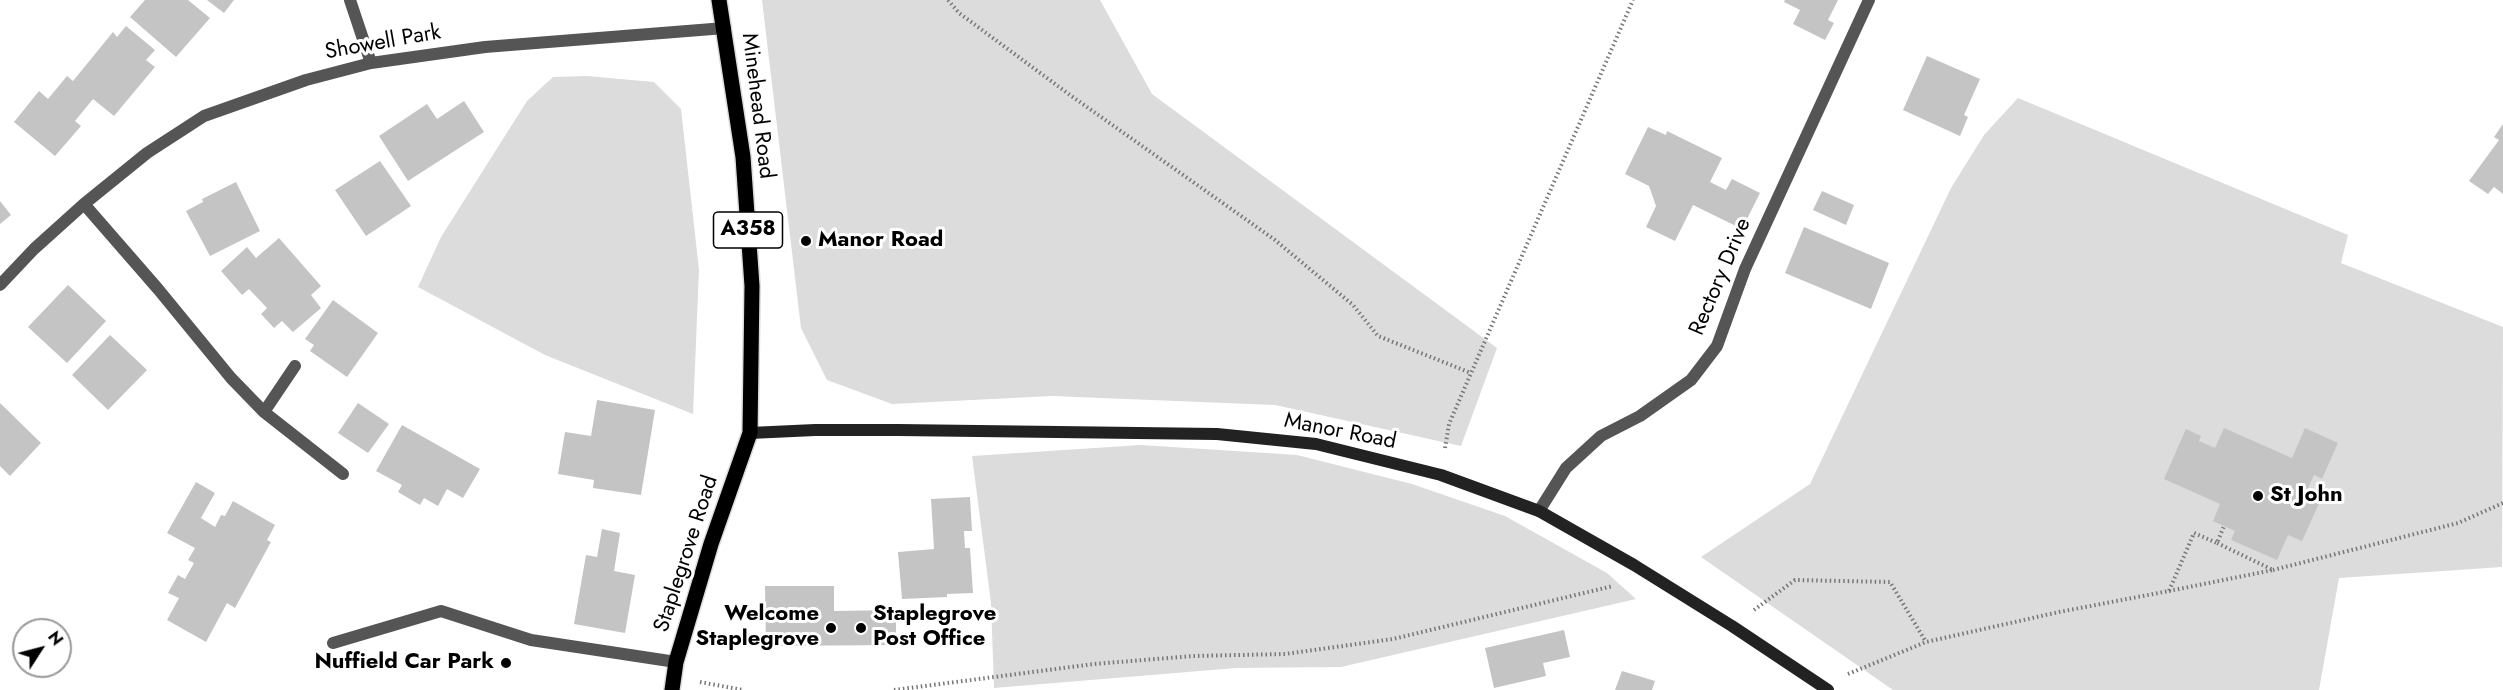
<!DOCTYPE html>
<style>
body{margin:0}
#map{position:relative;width:2503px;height:690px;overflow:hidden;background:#fff;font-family:Jost,sans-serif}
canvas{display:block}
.north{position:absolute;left:12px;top:618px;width:60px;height:60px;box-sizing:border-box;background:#fff;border:2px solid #999;border-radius:50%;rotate:54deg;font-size:16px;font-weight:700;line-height:24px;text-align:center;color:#000}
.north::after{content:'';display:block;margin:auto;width:21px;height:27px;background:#000;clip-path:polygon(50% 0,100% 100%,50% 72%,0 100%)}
</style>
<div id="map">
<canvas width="2503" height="690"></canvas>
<div class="north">N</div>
</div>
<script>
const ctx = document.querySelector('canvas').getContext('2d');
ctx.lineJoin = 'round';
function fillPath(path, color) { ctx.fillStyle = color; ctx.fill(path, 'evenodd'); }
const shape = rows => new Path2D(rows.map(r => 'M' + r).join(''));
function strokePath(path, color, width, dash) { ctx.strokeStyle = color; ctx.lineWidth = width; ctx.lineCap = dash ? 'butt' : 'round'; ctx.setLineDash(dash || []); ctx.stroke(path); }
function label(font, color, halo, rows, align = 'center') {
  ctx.font = font + ' Jost,sans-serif'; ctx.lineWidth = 6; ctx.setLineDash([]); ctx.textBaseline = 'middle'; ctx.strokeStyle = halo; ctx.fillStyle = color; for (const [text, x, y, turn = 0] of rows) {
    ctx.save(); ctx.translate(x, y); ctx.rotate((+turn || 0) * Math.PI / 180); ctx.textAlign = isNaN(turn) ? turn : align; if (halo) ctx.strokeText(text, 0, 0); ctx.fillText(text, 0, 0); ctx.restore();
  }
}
fillPath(shape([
 [762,0,1100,0,1152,94,1497,348,1461,446,1275,405,1052,396,892,404,827,380,801,328],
 [587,76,654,82,681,109,699,270,693,414,545,355,418,287,441,237,527,101,553,77],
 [2018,98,2348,235,2341,263,2503,327,2502,567,2339,578,2319,690,1893,690,1701,557,1810,484,1951,188,1984,135],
 [1141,445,1297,455,1412,484,1505,516,1607,573,1636,599,1341,667,1236,668,994,688,991,603,972,456]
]), '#dcdcdc');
fillPath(shape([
 [145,0,188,0,210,18,176,57,130,17],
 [207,0,234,0,224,13],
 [1785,0,1838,0,1828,20,1834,23,1825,40,1793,24,1800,10,1784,2],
 [126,26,155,50,146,60,155,67,114,116,93,99,75,121,81,126,55,156,14,122,39,91,48,99,67,76,73,81,113,32,117,37],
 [1927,56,1980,79,1964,115,1968,117,1960,136,1903,110],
 [464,101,484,132,408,181,379,136,427,104,437,119],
 [2503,124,2503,194,2494,187,2488,194,2469,181,2499,140,2494,137],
 [1648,127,1666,135,1667,131,1722,158,1710,182,1726,190,1732,179,1760,193,1742,229,1693,205,1675,241,1646,227,1656,206,1649,186,1625,174],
 [380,161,411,206,366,236,335,190],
 [236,182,260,231,210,256,186,211,203,202,202,199],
 [1822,191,1854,205,1846,225,1813,210],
 [0,201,11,215,0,224],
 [1804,227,1889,263,1871,309,1785,273],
 [279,238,321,286,311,295,321,308,293,332,282,321,274,328,261,314,267,308,249,289,242,295,221,271,247,247,256,258],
 [68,285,106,321,67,363,28,327],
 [333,300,378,333,347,377,310,351,314,345,305,339],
 [110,335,147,370,108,410,72,375],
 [597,400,655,410,641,495,593,488,594,480,558,474,565,432,591,436],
 [0,403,41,443,10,476,0,466],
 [358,403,389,424,368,453,338,433],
 [402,425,480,469,463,498,447,489,438,506,424,498,420,505,398,492,402,485,376,471],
 [2224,428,2292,458,2305,428,2338,443,2322,479,2314,475,2306,493,2321,499,2302,541,2288,535,2277,560,2231,540,2235,531,2213,521,2220,504,2164,479,2186,429,2201,436,2199,441,2215,448],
 [196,482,215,493,201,518,215,527,221,515,225,516,233,501,275,525,267,540,271,542,235,608,227,603,206,642,167,620,179,598,168,593,178,575,185,579,194,563,188,560,195,548,167,533],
 [970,497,972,531,964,531,965,548,970,548,973,593,947,594,947,597,902,599,898,552,934,549,931,499],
 [602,529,620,533,614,571,635,575,625,633,574,624,586,555,597,557],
 [765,586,834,586,834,611,896,610,896,645,766,646],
 [1564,630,1570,657,1543,663,1546,676,1494,688,1485,648],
 [1622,671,1655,681,1652,690,1615,690]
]), '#c4c4c4');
const primary = shape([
 [672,690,676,662,711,544,750,433,752,286,743,157,719,0]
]);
strokePath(primary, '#dbdbdb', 18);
strokePath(shape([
 [948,0,959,13,1070,95,1275,240,1353,305,1378,336,1471,373],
 [1445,448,1449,424,1633,0],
 [2273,570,2458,523,2503,503],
 [2169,591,2273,570,2217,543],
 [1754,610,1795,580,1890,582,1926,642],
 [1848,674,1926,642,2059,612,2169,591,2194,533,2217,543,2224,526],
 [700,682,743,690],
 [894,690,1094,664,1193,656,1285,654,1393,639,1613,586]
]), '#777', 4, [1.5, 3]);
strokePath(shape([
 [350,0,371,63],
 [84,204,158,289,231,378,264,412,343,474],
 [0,285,34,249,84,204,147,153,204,116,306,80,371,63,485,47,725,28],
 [264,412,295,366],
 [1539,511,1566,468,1601,436,1640,416,1691,380,1717,346,1745,269,1869,0],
 [333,643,441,611,531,640,676,662]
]), '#555', 12);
strokePath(shape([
 [750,433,815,430,898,430,1217,434,1316,444,1441,475,1539,511,1634,565,1732,626,1828,690]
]), '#222', 12);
strokePath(primary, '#000', 15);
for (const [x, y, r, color] of [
 [806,241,6,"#000"],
 [2258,496,6,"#000"],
 [831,628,6,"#000"],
 [861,628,6,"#000"],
 [506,663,6,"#000"]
]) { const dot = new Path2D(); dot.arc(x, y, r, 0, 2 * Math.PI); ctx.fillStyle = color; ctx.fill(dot); strokePath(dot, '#fff', 2); }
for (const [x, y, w] of [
 [748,230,69]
]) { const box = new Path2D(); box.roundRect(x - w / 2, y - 18, w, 36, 4.5); ctx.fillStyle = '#fff'; ctx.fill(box); strokePath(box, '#000', 1.5); }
label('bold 21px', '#000', null, [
 ["A358",748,230]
]);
label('22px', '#000', '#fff', [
 ["Showell Park",383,43,-10],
 ["Minehead Road",757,106,83],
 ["Rectory Drive",1721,277,-67],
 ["Manor Road",1340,432,11],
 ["Staplegrove Road",687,554,-72]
]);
label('bold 22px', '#000', '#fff', [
 ["Manor Road",818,241],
 ["St John",2270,496],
 ["Welcome",819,615,"right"],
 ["Staplegrove",819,640,"right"],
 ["Staplegrove",873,615],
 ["Post Office",873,640],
 ["Nuffield Car Park",494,663,"right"]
], 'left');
</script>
